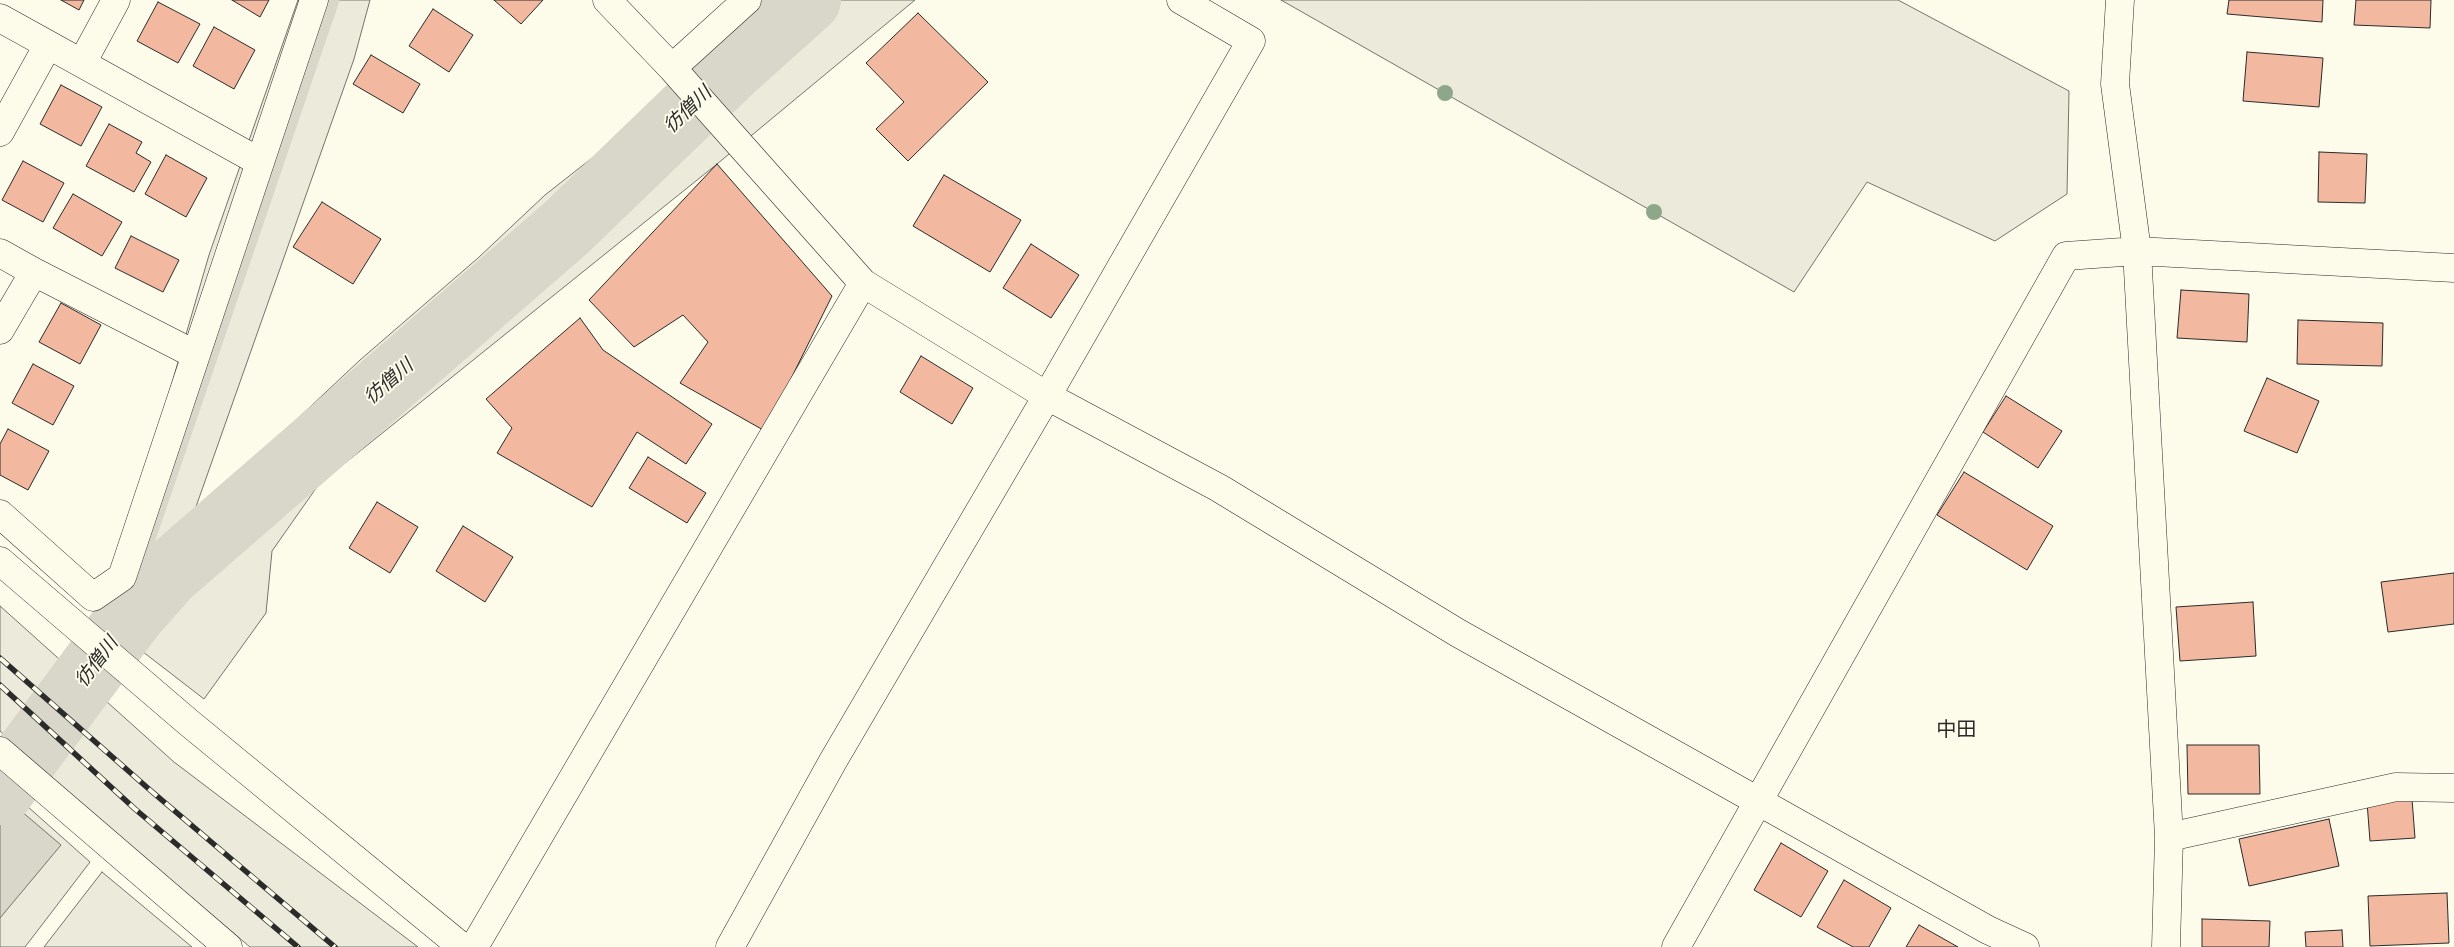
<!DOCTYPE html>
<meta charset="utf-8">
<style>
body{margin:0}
canvas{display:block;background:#fdfbea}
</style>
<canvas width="2454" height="947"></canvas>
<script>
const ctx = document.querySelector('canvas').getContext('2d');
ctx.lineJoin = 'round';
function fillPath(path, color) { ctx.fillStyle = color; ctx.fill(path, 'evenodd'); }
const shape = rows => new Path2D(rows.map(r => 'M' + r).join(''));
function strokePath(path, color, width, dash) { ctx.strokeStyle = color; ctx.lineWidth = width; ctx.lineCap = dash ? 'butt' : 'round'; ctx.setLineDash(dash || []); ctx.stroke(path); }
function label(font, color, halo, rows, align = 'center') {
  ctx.font = font + ' Rubik,"Noto Sans JP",sans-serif'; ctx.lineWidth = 4; ctx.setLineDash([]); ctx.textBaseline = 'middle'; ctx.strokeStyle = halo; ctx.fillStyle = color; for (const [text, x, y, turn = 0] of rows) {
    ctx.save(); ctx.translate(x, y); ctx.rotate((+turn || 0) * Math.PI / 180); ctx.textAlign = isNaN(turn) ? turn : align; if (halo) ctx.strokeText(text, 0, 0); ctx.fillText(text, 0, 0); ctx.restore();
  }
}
const green = shape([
 [298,0,370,0,354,59,192,518,360,360,478,258,545,195,699,74,759,0,915,0,717,164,319,484,272,551,266,613,204,699,103,621,209,255,298,0],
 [1281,0,1898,0,2069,91,2067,194,1995,241,1867,182,1794,292,1281,0],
 [0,606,174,762,418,947,250,947,87,809,0,731,0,606],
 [0,782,90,862,25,947,0,947,0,782],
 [102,872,192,947,44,947,102,872]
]);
fillPath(green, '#ecebdb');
strokePath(green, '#74746e', 1);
const water = shape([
 [0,793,61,845,0,918,0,793]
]);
fillPath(water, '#d8d7c9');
strokePath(water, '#74746e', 1);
strokePath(shape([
 [131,616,146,551,334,0]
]), '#d8d7c9', 11);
strokePath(shape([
 [0,792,131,616,168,574,566,228,731,69,808,0]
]), '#d8d7c9', 66);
const building = shape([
 [61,0,84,0,79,10,61,0],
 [232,0,269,0,260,17,232,0],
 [494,0,543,0,521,24,494,0],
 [2229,0,2323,0,2322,22,2227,14,2229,0],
 [2356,0,2431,0,2430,28,2354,25,2356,0],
 [158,2,200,24,178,63,137,41,158,2],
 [433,9,473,35,449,72,409,46,433,9],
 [918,13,988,82,908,161,876,129,904,102,866,63,918,13],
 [214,27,255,50,234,89,193,66,214,27],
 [2247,52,2323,58,2319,107,2243,101,2247,52],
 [371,55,420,84,403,113,353,84,371,55],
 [61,85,102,107,81,146,40,124,61,85],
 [109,124,142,142,136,153,151,162,134,192,86,166,109,124],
 [2319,152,2367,154,2365,203,2318,202,2319,152],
 [166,155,207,178,186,217,145,194,166,155],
 [23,161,64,183,43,222,2,200,23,161],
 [717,164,832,296,765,431,680,383,708,342,683,315,634,347,589,300,717,164],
 [944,175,1021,220,990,272,913,226,944,175],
 [73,194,122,222,102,256,53,228,73,194],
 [322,202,381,239,353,284,293,247,322,202],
 [131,236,179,260,163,292,115,268,131,236],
 [1031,244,1079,275,1051,318,1003,288,1031,244],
 [2181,290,2249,294,2247,342,2177,338,2181,290],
 [61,303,101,325,80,364,39,342,61,303],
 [580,318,603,350,712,424,686,464,637,432,592,507,497,453,512,428,486,399,580,318],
 [2298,320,2383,323,2382,366,2297,364,2298,320],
 [921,356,973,388,952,424,900,392,921,356],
 [33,364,74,386,53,425,12,403,33,364],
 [2267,378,2319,401,2297,453,2244,431,2267,378],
 [2006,396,2062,431,2038,468,1983,432,2006,396],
 [8,429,49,451,28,490,0,475,0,444,8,429],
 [648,457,706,493,687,523,629,488,648,457],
 [1964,472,2053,526,2027,570,1937,515,1964,472],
 [377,502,418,527,390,573,349,548,377,502],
 [463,526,513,557,485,602,436,571,463,526],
 [2454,573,2454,624,2388,632,2381,582,2454,573],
 [2253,602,2256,656,2180,661,2176,607,2253,602],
 [2187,745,2259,745,2260,794,2188,794,2187,745],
 [2412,799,2415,838,2370,841,2367,802,2412,799],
 [2329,819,2339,866,2249,886,2239,839,2329,819],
 [1781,843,1828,871,1801,917,1754,890,1781,843],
 [1844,880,1891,908,1869,947,1853,947,1817,927,1844,880],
 [2447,893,2449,943,2370,946,2368,896,2447,893],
 [2202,919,2270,921,2269,947,2202,947,2202,919],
 [1919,925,1958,947,1906,947,1919,925],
 [2342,930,2343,947,2306,947,2305,932,2342,930]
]);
fillPath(building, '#f2b8a0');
strokePath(building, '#2b2b2b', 1);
const street = shape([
 [607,0,672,68,863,283,1047,396,1219,488,1458,633,1988,930,2025,947],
 [2120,0,2115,84,2137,251,2169,837,2166,947],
 [0,18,260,162],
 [82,63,116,0],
 [672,68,747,0],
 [0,132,48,45],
 [0,253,34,272,196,355],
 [0,330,34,272],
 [0,514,93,597,122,577,314,0],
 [0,561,188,722,462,947],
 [0,751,228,947],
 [2169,837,2396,787,2454,788],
 [474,947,863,283],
 [730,947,833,761,1047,396,1251,41,1181,0],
 [1676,947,2066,256,2137,251,2454,268]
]);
strokePath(street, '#2b2b2b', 29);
strokePath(street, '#fdfbea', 28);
const rail = shape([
 [0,658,150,790,335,947],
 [0,685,135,809,298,947]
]);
strokePath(rail, '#2b2b2b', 5.5);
strokePath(rail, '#fdfbea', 4, [11]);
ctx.fillStyle = '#8ea78a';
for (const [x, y] of [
 [1445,93],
 [1654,212]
]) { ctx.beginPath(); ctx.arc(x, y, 8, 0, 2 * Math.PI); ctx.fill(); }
label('italic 19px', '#2b2b2b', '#fdfbea', [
 ["彷僧川",688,110,-44],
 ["彷僧川",389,382,-41],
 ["彷僧川",97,662,-53]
]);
label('20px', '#2b2b2b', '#fdfbea', [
 ["中田",1956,730]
]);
</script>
